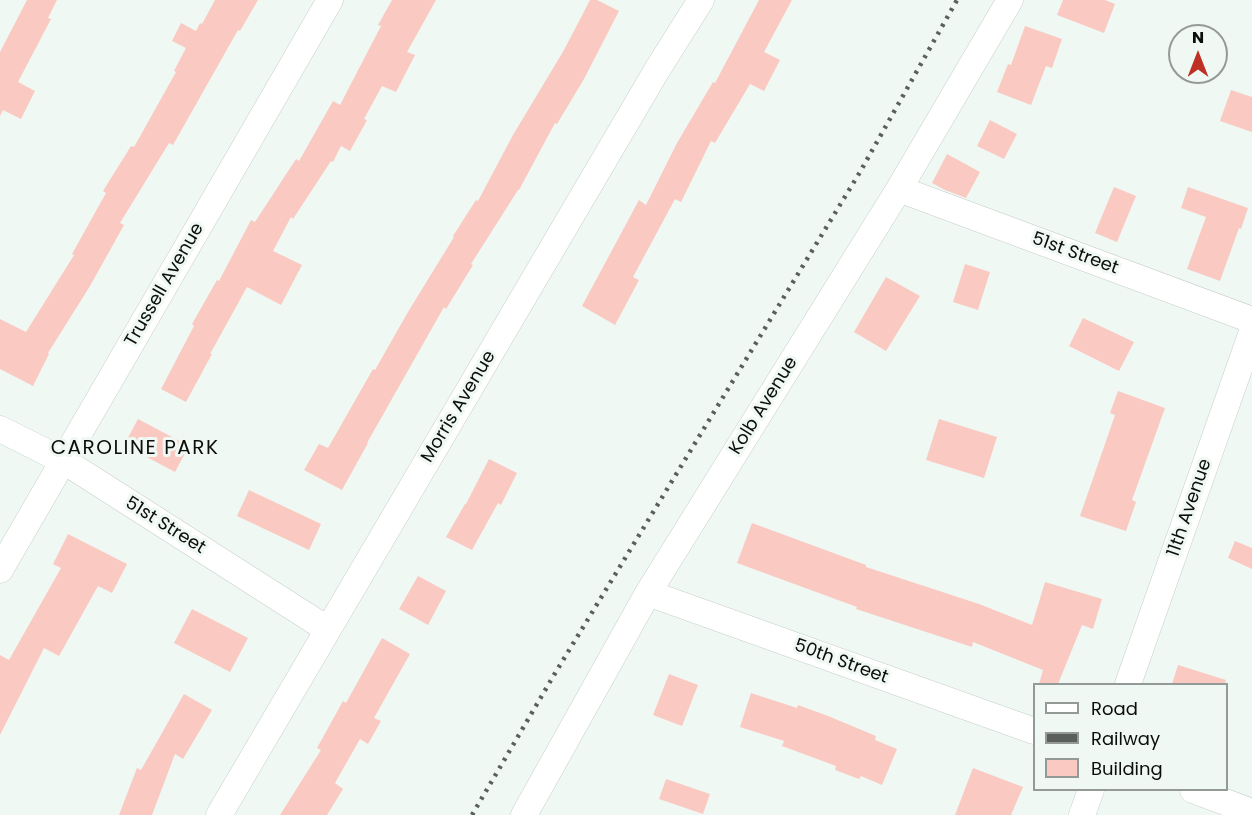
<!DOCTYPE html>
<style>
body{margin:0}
#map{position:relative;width:1252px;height:815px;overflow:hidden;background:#eff8f3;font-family:Poppins,sans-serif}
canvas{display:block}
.legend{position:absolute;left:1033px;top:683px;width:195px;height:108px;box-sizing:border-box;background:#eff8f3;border:2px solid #949a97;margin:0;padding:8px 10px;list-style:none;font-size:18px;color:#0b0e0c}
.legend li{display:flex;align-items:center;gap:12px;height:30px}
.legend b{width:30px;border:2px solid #949a97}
.north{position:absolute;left:1168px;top:24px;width:60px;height:60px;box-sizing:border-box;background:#eff8f3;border:2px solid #949a97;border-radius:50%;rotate:0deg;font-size:16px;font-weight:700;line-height:24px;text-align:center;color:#0b0e0c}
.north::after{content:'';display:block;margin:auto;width:21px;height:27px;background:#be3025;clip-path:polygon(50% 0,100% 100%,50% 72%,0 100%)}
</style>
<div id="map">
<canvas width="1252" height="815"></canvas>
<ul class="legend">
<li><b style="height:8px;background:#fff"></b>Road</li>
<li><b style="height:8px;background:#5a5f5c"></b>Railway</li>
<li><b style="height:16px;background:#facac2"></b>Building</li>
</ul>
<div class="north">N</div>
</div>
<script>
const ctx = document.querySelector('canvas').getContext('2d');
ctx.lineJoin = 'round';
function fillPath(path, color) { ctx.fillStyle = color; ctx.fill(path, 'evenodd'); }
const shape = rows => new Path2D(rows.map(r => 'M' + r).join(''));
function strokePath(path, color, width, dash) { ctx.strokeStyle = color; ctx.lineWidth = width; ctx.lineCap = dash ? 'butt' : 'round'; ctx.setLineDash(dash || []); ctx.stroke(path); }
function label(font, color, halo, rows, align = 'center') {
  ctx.font = font + ' Poppins,sans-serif'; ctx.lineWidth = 6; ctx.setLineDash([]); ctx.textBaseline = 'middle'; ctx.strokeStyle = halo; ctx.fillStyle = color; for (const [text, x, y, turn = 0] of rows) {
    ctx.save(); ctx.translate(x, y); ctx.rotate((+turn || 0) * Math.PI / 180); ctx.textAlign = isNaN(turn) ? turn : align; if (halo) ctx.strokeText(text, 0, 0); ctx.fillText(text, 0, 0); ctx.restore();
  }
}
fillPath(shape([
 [27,0,57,0,48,18,51,19,18,82,35,91,21,119,3,110,0,116,0,52],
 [215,0,258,0,240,31,238,30,173,145,169,143,120,223,124,225,90,286,48,353,49,354,33,386,0,369,0,319,26,332,74,255,72,254,106,193,103,191,131,146,134,147,176,72,174,71,186,48,172,41,181,23,196,31,200,23,202,24],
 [392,0,436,0,407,52,415,55,396,92,382,86,364,119,367,120,350,151,341,146,333,162,331,161,293,219,291,217,273,251,302,265,281,305,247,287,210,354,212,354,186,402,161,389,194,326,192,324,217,280,219,281,251,220,255,222,296,159,299,161,333,101,340,105,381,26,378,25],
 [590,0,597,0,619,11,584,79,557,124,555,123,519,190,518,190,471,264,473,265,446,309,444,307,367,443,368,443,342,490,304,470,319,444,328,448,373,369,375,370,408,312,454,237,453,236,476,200,478,201,513,135,564,50],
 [759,0,792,0,764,52,780,60,764,91,750,84,715,143,711,141,681,202,675,199,633,277,639,280,615,325,582,306,639,200,646,205,677,143,713,82,715,83],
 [1063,0,1105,0,1115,4,1104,33,1057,15],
 [1025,26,1062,39,1052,68,1046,66,1031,105,997,92,1008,64,1011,65],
 [1231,90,1252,97,1252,132,1220,121],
 [990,120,1017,134,1004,159,977,146],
 [947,154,980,172,966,198,945,190,932,183],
 [1114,187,1136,196,1117,242,1095,233],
 [1188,187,1248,208,1241,229,1239,228,1220,281,1187,269,1206,217,1181,208],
 [965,264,990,272,978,310,953,302],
 [886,277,920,296,886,351,854,332],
 [1083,318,1134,342,1119,371,1069,346],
 [1118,391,1165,408,1132,500,1136,502,1126,531,1080,516,1115,415,1110,413],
 [138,419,189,446,175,472,124,445],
 [939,419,997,437,984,478,926,460],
 [489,459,517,473,501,505,498,503,472,550,446,537,465,504,466,504],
 [249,490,321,524,309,550,237,516],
 [752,523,866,565,866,567,979,604,1032,625,1045,582,1102,599,1093,629,1082,625,1058,684,1039,684,1043,670,973,642,972,647,856,609,857,607,737,563],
 [68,534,127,564,112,593,98,586,59,656,44,648,0,735,0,655,9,660,61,568,53,564],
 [1235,541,1252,548,1252,569,1228,558],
 [418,576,446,591,428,625,399,609],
 [192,609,248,638,230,672,174,643],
 [382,638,410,654,374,718,381,721,368,744,360,739,335,783,343,789,327,815,280,815,321,750,317,748,343,701,346,703],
 [1178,665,1226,680,1225,684,1172,684],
 [669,674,698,685,682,726,653,715],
 [751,693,797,708,798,705,828,716,876,736,875,740,897,749,882,785,861,776,859,779,835,770,836,766,782,746,784,741,740,727],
 [184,694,212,710,183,759,175,754,152,815,119,815,137,768,141,770],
 [973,768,1023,787,1011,815,955,815],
 [666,779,710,794,703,814,659,799]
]), '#facac2');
const minor = shape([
 [899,189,1252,320],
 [0,429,64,461,327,629],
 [0,570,330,0],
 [648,593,1034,731],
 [1128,684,1252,332],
 [1193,790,1252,812],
 [219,815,657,70,701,0],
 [524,815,648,593,899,189,1010,0],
 [1082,815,1091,790]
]);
strokePath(minor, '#c7cfcb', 27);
strokePath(minor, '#fff', 26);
strokePath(shape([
 [472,815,554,675,860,172,957,0]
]), '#5a5f5c', 4.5, [3, 6]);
label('18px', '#0b0e0c', '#eff8f3', [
 ["51st Street",1075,254,20],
 ["Trussell Avenue",165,285,-60],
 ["Kolb Avenue",764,406,-58],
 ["Morris Avenue",459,407,-59],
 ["11th Avenue",1190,508,-71],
 ["51st Street",165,526,32],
 ["50th Street",841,662,20]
]);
ctx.letterSpacing = '1.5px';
label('20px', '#0b0e0c', '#eff8f3', [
 ["CAROLINE PARK",135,449]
]);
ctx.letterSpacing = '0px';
</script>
